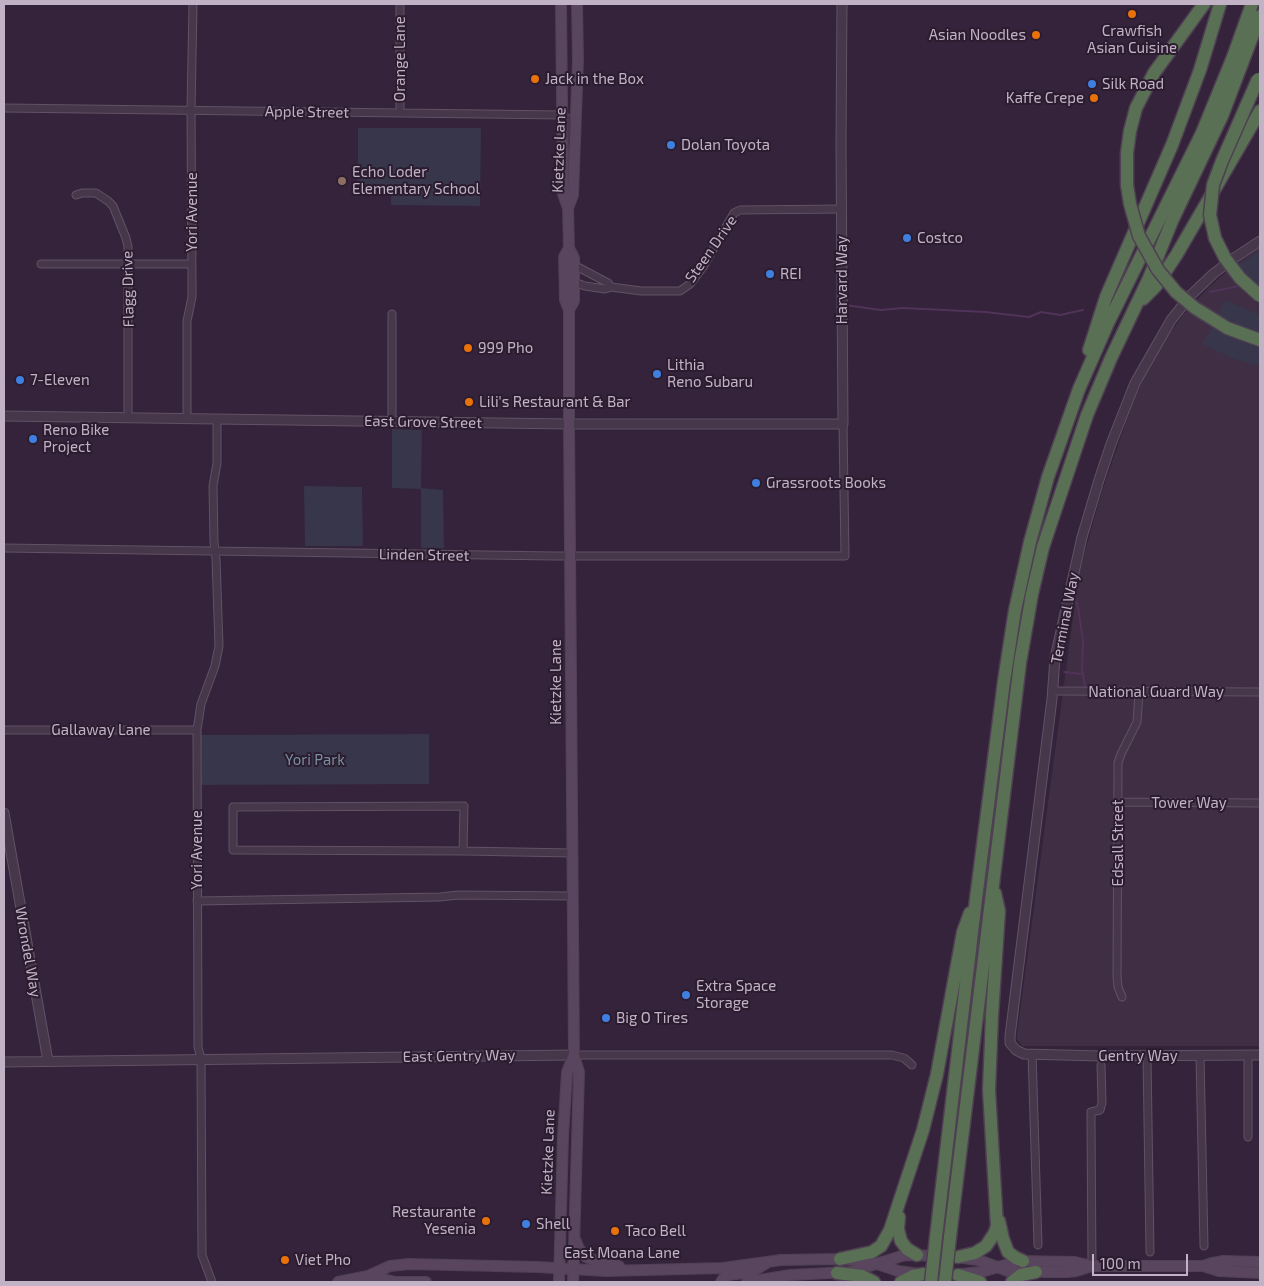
<!DOCTYPE html>
<style>
body{margin:0}
#map{position:relative;width:1264px;height:1286px;overflow:hidden;background:#34233a;font-family:"Exo 2",sans-serif}
canvas{display:block}
.frame{position:absolute;inset:0;border:5px solid #c2b2c6;pointer-events:none}
.scale{position:absolute;left:1092px;top:1254px;width:96px;height:22px;box-sizing:border-box;border:2px solid #c2b2c6;border-top:0;padding-left:6px;font-size:15px;line-height:18px;white-space:nowrap;color:#c2b2c6;-webkit-text-stroke:4px #2b1c2f;paint-order:stroke}
</style>
<div id="map">
<canvas width="1264" height="1286"></canvas>
<div class="frame"></div>
<div class="scale">100 m</div>
</div>
<script>
const ctx = document.querySelector('canvas').getContext('2d');
ctx.lineJoin = 'round';
function fillPath(path, color) { ctx.fillStyle = color; ctx.fill(path, 'evenodd'); }
const shape = rows => new Path2D(rows.map(r => 'M' + r).join(''));
function strokePath(path, color, width, dash) { ctx.strokeStyle = color; ctx.lineWidth = width; ctx.lineCap = dash ? 'butt' : 'round'; ctx.setLineDash(dash || []); ctx.stroke(path); }
function label(font, color, halo, rows, align = 'center') {
  ctx.font = font + ' "Exo 2",sans-serif'; ctx.lineWidth = 4; ctx.setLineDash([]); ctx.textBaseline = 'middle'; ctx.strokeStyle = halo; ctx.fillStyle = color; for (const [text, x, y, turn = 0] of rows) {
    ctx.save(); ctx.translate(x, y); ctx.rotate((+turn || 0) * Math.PI / 180); ctx.textAlign = isNaN(turn) ? turn : align; if (halo) ctx.strokeText(text, 0, 0); ctx.fillText(text, 0, 0); ctx.restore();
  }
}
fillPath(shape([
 [1260,247,1260,1046,1022,1046,1017,1039,1017,1034,1079,573,1102,491,1132,405,1145,374,1160,347,1183,315,1208,288,1238,262]
]), '#3f2e44');
fillPath(shape([
 [358,128,481,128,480,206,391,205,391,192,387,189,358,189],
 [1260,250,1260,291,1235,268],
 [1225,300,1260,315,1260,334,1216,317],
 [1213,326,1248,342,1260,346,1260,366,1234,359,1202,344],
 [392,429,422,430,421,488,443,490,444,548,421,548,421,489,392,488],
 [304,486,362,487,363,546,305,546],
 [429,734,429,784,200,785,200,735]
]), '#37364b');
strokePath(shape([
 [1254,284,1260,284],
 [1210,292,1239,286],
 [845,305,881,310,903,308,985,312,1029,317,1041,312,1060,315,1083,310],
 [1073,593,1078,607,1083,641,1082,668,1085,687],
 [1064,672,1083,674]
]), '#51335a', 2);
const minor = shape([
 [400,4,400,113],
 [4,108,562,115,567,118,572,145],
 [76,195,82,193,96,193,108,201,113,206,126,238,128,247,128,418],
 [41,264,192,264],
 [574,265,608,283,611,287],
 [571,281,585,286,605,289,611,287,641,291,680,291,690,284,703,267,734,213,740,210,842,209],
 [187,419,187,321,192,297,192,283,191,110,193,4],
 [392,422,392,314],
 [4,548,555,556,845,556,843,424],
 [1053,691,1260,692],
 [4,730,197,730],
 [1118,802,1260,803],
 [463,851,464,806,233,807,233,850,463,851,572,853],
 [197,901,440,897,458,895,572,896],
 [1122,997,1118,987,1117,976,1118,763,1121,754,1137,722,1139,692],
 [1032,1054,1038,1245],
 [574,1055,892,1055,904,1058,912,1065],
 [1248,1055,1248,1137],
 [1147,1056,1150,1252],
 [1200,1056,1204,1246],
 [1092,1266,1091,1120,1091,1112,1100,1110,1102,1103,1101,1065],
 [212,1282,202,1255,201,1059,198,1047,197,730,201,704,215,666,219,646,216,559,214,542,213,486,217,463,217,419]
]);
const tertiary = shape([
 [1260,241,1234,258,1213,274,1191,295,1171,320,1135,383,1111,444,1099,480,1082,537,1055,658,1052,699,1010,1036,1010,1043,1016,1050,1024,1054,1101,1056,1260,1055],
 [4,416,569,424,843,424,841,144,842,4],
 [4,813,48,1061],
 [4,1062,574,1055]
]);
const secondary = shape([
 [561,4,563,194,568,208],
 [569,248,574,258,574,301,569,310,569,424,574,1055,579,1072,573,1282],
 [569,310,565,300,564,257,569,248,568,208,573,195,578,60,577,4],
 [576,1241,579,1249,586,1257,596,1261,619,1266],
 [963,1258,978,1260,1008,1271,1018,1272,1068,1272,1076,1271,1092,1266],
 [1203,1266,1212,1263,1224,1261,1260,1262],
 [961,1274,981,1272,1019,1261,1075,1262,1092,1266,1203,1266,1219,1271,1260,1273],
 [368,1276,396,1282,426,1282],
 [338,1282,368,1276,390,1266,409,1264,538,1267,606,1271,723,1268,781,1260,840,1259,869,1261,898,1271,919,1274],
 [559,1282,563,1137,567,1072,574,1055],
 [721,1282,723,1279,728,1275,752,1272,765,1264],
 [747,1282,791,1275,850,1272,905,1255,941,1256]
]);
const motorway = shape([
 [1127,185,1127,153,1130,131,1136,108,1154,73,1204,4],
 [1143,299,1156,286,1177,254,1260,111],
 [1216,321,1227,328,1260,340],
 [1089,350,1106,297,1172,145,1200,70,1220,4],
 [899,1217,898,1229,901,1241,907,1249,917,1255],
 [999,1221,1003,1239,1008,1252,1016,1258,1023,1261],
 [936,1237,976,899,1004,681,1015,610,1030,542,1048,477,1079,389,1108,323,1202,133,1233,57,1252,4],
 [950,1237,1020,663,1032,594,1043,547,1087,415,1111,358,1149,278,1172,221,1222,116,1260,16],
 [958,1257,975,1253,986,1246,994,1234,997,1226,989,1090,992,1015,999,911,995,893],
 [840,1259,872,1252,881,1246,890,1230,923,1130,937,1074,963,932,970,913],
 [837,1273,862,1276,874,1282],
 [958,1275,980,1282],
 [901,1282,913,1276,924,1274],
 [1012,1282,1021,1275,1036,1272]
]);
strokePath(minor, '#615265', 9);
strokePath(tertiary, '#615265', 11);
strokePath(secondary, '#4f4053', 12);
strokePath(motorway, '#4e3f52', 15);
strokePath(minor, '#46374a', 7);
strokePath(tertiary, '#46374a', 9);
strokePath(secondary, '#59455d', 10);
strokePath(motorway, '#5a7054', 12);
const motorwayBridge = shape([
 [1258,79,1222,161,1213,185,1210,215,1215,238,1225,258,1240,278,1260,296],
 [1127,185,1130,204,1139,236,1158,270,1176,292,1195,308,1216,321],
 [931,1282,936,1237],
 [945,1282,950,1237]
]);
strokePath(motorwayBridge, '#4e3f52', 15, []);
strokePath(motorwayBridge, '#5a7054', 12);
for (const [x, y, r, color] of [
 [1132,14,5,"#e8710a"],
 [1036,35,5,"#e8710a"],
 [535,79,5,"#e8710a"],
 [1092,84,5,"#3f7fe0"],
 [1094,98,5,"#e8710a"],
 [671,145,5,"#3f7fe0"],
 [342,181,5,"#8d6e63"],
 [907,238,5,"#3f7fe0"],
 [770,274,5,"#3f7fe0"],
 [468,348,5,"#e8710a"],
 [657,374,5,"#3f7fe0"],
 [20,380,5,"#3f7fe0"],
 [469,402,5,"#e8710a"],
 [33,439,5,"#3f7fe0"],
 [756,483,5,"#3f7fe0"],
 [686,995,5,"#3f7fe0"],
 [606,1018,5,"#3f7fe0"],
 [486,1221,5,"#e8710a"],
 [526,1224,5,"#3f7fe0"],
 [615,1231,5,"#e8710a"],
 [285,1260,5,"#e8710a"]
]) { const dot = new Path2D(); dot.arc(x, y, r, 0, 2 * Math.PI); ctx.fillStyle = color; ctx.fill(dot); strokePath(dot, '#2b1c2f', 2); }
label('15px', '#c2b2c6', '#2b1c2f', [
 ["Crawfish",1132,31,"center"],
 ["Asian Cuisine",1132,48,"center"],
 ["Asian Noodles",1026,35,"right"],
 ["Jack in the Box",545,79],
 ["Silk Road",1102,84],
 ["Kaffe Crepe",1084,98,"right"],
 ["Dolan Toyota",681,145],
 ["Echo Loder",352,172],
 ["Elementary School",352,189],
 ["Costco",917,238],
 ["REI",780,274],
 ["999 Pho",478,348],
 ["Lithia",667,365],
 ["Reno Subaru",667,382],
 ["7-Eleven",30,380],
 ["Lili's Restaurant & Bar",479,402],
 ["Reno Bike",43,430],
 ["Project",43,447],
 ["Grassroots Books",766,483],
 ["Extra Space",696,986],
 ["Storage",696,1003],
 ["Big O Tires",616,1018],
 ["Restaurante",476,1212,"right"],
 ["Yesenia",476,1229,"right"],
 ["Shell",536,1224],
 ["Taco Bell",625,1231],
 ["Viet Pho",295,1260]
], 'left');
label('15px', '#c2b2c6', '#2b1c2f', [
 ["Orange Lane",400,59,-90],
 ["Apple Street",307,112,1],
 ["Kietzke Lane",559,150,-88],
 ["Yori Avenue",192,212,-90],
 ["Steen Drive",711,249,-55],
 ["Harvard Way",842,280,-90],
 ["Flagg Drive",128,289,-91],
 ["East Grove Street",423,422,1],
 ["Linden Street",424,555,1],
 ["Terminal Way",1065,618,-79],
 ["Kietzke Lane",556,682,-90],
 ["National Guard Way",1156,692],
 ["Gallaway Lane",101,730],
 ["Tower Way",1189,803],
 ["Edsall Street",1118,843,-90],
 ["Yori Avenue",197,850,-90],
 ["Wrondel Way",28,952,80],
 ["East Gentry Way",459,1056,-1],
 ["Gentry Way",1138,1056],
 ["Kietzke Lane",548,1152,-88],
 ["East Moana Lane",622,1253]
]);
label('15px', '#7990a0', '#2b1c2f', [
 ["Yori Park",315,760]
]);
</script>
